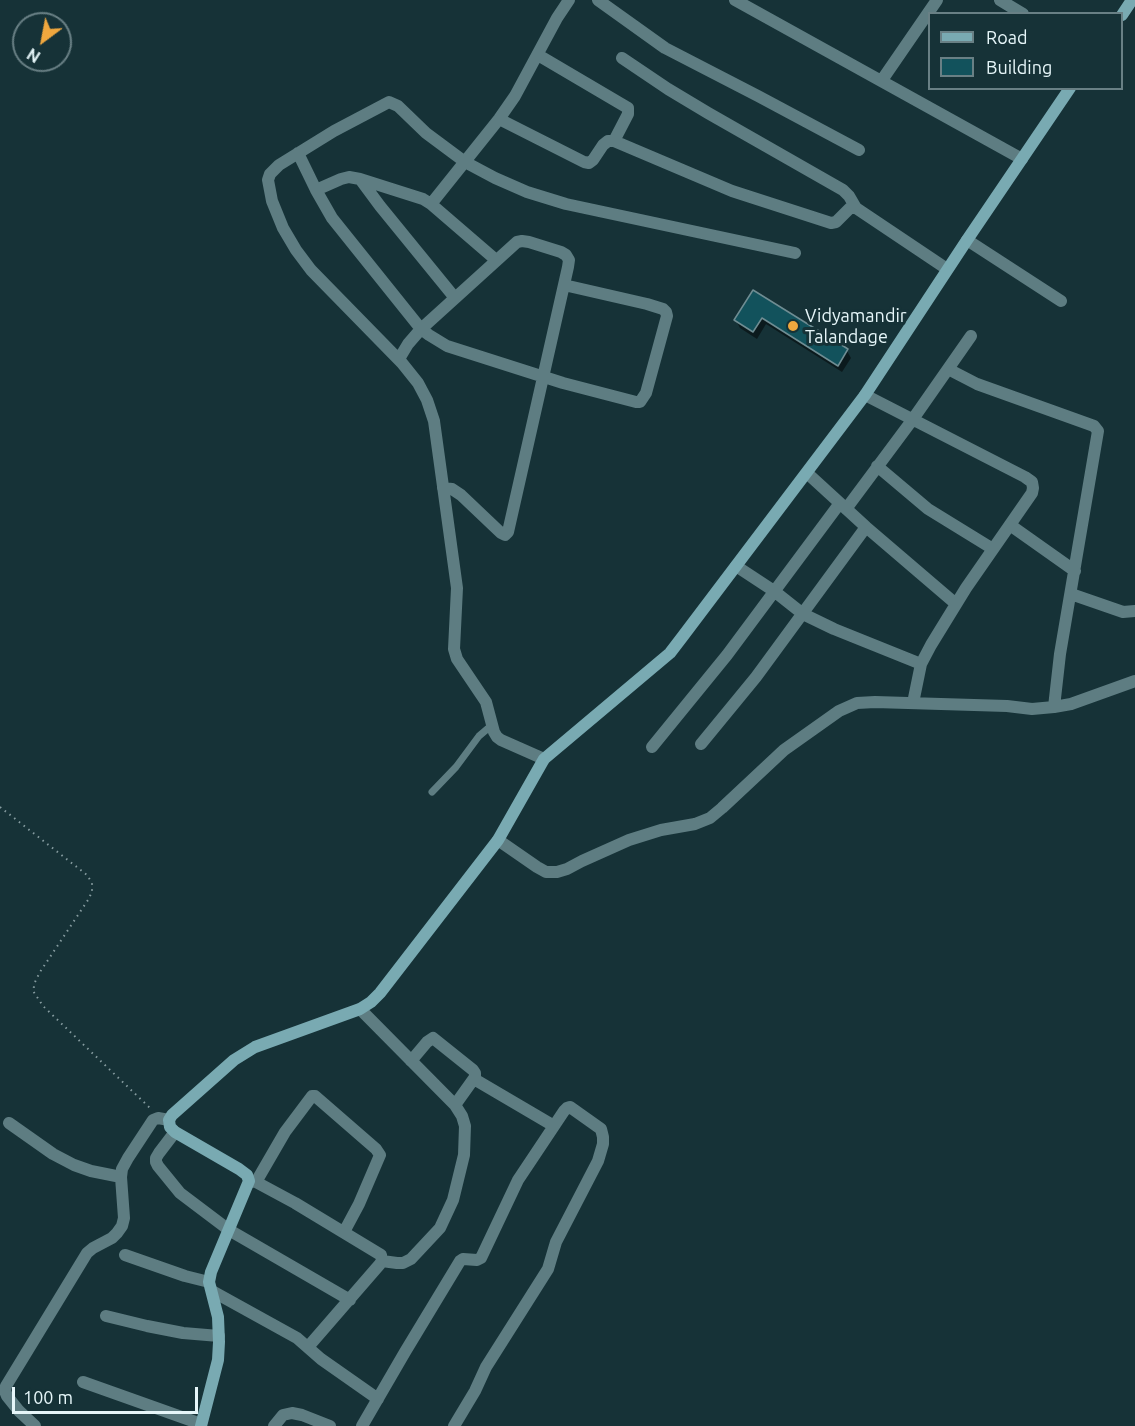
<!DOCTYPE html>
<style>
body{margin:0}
#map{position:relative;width:1135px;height:1426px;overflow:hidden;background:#163237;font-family:Ubuntu,sans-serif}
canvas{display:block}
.legend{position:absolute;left:928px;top:12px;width:195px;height:78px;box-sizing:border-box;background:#163237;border:2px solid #698085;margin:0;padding:8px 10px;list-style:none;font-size:18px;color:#e6f6f9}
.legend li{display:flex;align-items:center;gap:12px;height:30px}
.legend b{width:30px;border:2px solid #698085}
.north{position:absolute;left:12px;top:12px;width:60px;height:60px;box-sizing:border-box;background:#163237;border:2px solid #698085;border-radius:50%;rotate:212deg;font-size:16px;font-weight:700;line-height:24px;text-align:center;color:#e6f6f9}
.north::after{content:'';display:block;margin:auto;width:21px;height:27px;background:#efa73e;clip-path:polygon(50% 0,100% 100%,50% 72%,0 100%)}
.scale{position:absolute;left:12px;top:1387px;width:186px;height:27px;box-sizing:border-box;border:3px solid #e6f6f9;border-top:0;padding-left:8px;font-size:18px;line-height:21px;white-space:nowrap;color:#e6f6f9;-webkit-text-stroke:4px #163237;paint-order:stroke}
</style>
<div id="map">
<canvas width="1135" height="1426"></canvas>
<ul class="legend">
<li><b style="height:8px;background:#79aab2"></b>Road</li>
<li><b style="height:16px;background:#12525c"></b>Building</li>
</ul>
<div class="north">N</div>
<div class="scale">100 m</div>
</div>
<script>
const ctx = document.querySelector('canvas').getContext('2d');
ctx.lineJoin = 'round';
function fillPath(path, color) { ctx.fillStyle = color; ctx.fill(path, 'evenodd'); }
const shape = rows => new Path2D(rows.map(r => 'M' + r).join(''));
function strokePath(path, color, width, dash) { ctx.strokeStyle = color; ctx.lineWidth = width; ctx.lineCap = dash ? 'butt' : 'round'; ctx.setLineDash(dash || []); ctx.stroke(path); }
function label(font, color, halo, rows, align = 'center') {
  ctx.font = font + ' Ubuntu,sans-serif'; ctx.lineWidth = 6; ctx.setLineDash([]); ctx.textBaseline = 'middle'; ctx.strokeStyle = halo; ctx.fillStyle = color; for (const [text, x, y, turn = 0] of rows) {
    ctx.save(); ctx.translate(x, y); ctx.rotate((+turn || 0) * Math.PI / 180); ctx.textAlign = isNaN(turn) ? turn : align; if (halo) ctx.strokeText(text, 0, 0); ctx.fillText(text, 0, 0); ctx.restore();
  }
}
fillPath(shape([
 [754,292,847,351,851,358,842,372,766,324,757,339,740,328,736,320]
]), '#0007');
const building = shape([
 [753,290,848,349,838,366,762,318,753,332,734,320,753,290]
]);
fillPath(building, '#12525c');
strokePath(building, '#6f8d93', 1.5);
strokePath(shape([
 [0,807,87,875,92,883,92,892,88,900,40,972,35,982,33,991,43,1006,151,1109]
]), '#869ca0', 2, [1.5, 4.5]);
strokePath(shape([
 [432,792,456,767,479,736,492,725]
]), '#5e7d82', 7);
strokePath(shape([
 [598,0,665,48,758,96,859,150],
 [735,0,1022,159],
 [1000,0,1023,14],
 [538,55,628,108,628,114,614,141],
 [622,58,668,89,708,113,843,190,849,196,856,208],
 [882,80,937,0],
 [499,119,584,162,589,163,593,160,603,145,608,141,614,141,732,191,831,223,836,222,850,208,856,208,947,269],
 [298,153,316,190,332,218,421,329,429,335,447,346,563,383,636,402,640,402,646,393,667,316,666,312,663,309,647,304,564,285],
 [360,179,380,206,455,298],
 [316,190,341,179,349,177,360,179,423,199,431,204,496,260],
 [431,204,499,119,515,96,557,18,569,0],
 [967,240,1061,301],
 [399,359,408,344,421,329,517,242,522,241,529,242,561,252,566,255,569,260,568,267,508,532,505,535,501,533,461,495,452,489,443,488],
 [948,369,977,384,1094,426,1098,431,1060,654,1054,707],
 [865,395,1025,477,1032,482,1033,488,1032,493,966,588,931,645,921,664,913,703],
 [877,466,928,509,993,549],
 [807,473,866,527,956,604],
 [846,509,913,419,971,336],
 [1010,525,1075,571],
 [736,566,774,591,803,614,834,629,921,664],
 [1071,594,1123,612,1135,611],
 [701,744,756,677,866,527],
 [652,747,727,655,840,503],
 [544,759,501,740,497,737,494,732,486,702,457,659,454,649,457,588,434,421,427,400,418,383,402,363,311,270,296,250,283,228,272,201,268,180,270,174,279,165,334,131,389,102,398,106,426,133,465,162,495,178,527,192,566,204,795,253],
 [498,840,537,867,546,872,557,872,567,869,582,861,629,840,661,830,695,824,710,818,722,808,784,750,839,711,857,703,875,702,1007,706,1032,709,1054,707,1071,704,1135,681],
 [360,1009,455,1105,462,1116,465,1126,464,1155,453,1200,440,1228,411,1259,403,1263,397,1263,382,1261],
 [411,1061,427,1042,433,1038,473,1070,475,1073,475,1077,455,1105],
 [474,1079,554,1126],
 [9,1123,53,1154,74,1165,91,1171,121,1177],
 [175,1132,159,1153,156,1158,156,1162,158,1166,180,1193,229,1230,350,1300],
 [249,1181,256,1182,295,1203,381,1255,382,1261,380,1264,308,1347],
 [256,1182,285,1132,312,1096,315,1096,376,1149,380,1155,359,1204,344,1232],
 [125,1255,185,1276,209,1282],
 [212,1291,297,1338,321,1359,378,1399],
 [106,1316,147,1326,183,1333,219,1336],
 [83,1382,201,1424],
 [35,1426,19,1411,7,1396,5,1391,6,1386,87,1253,93,1248,112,1238,117,1233,122,1226,124,1218,121,1177,122,1169,128,1158,153,1120,158,1118,169,1120],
 [274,1426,283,1415,292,1413,302,1415,330,1426],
 [362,1426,405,1352,460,1261,463,1259,477,1260,481,1258,518,1180,564,1111,567,1108,570,1107,601,1129,603,1137,603,1144,598,1161,556,1242,548,1269,486,1367,475,1391,454,1426]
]), '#5e7d82', 12);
strokePath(shape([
 [1122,15,1132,0],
 [201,1426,218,1360,219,1342,218,1317,209,1282,211,1272,249,1181,247,1175,239,1169,175,1132,170,1127,169,1120,172,1115,234,1060,255,1047,360,1009,371,1002,380,993,498,840,544,759,670,653,683,636,865,395,967,240,1070,88]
]), '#79aab2', 12);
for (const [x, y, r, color] of [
 [793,326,6,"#efa73e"]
]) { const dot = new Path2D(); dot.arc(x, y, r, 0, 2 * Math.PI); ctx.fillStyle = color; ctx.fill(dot); strokePath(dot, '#163237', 2); }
label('18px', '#e6f6f9', '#163237', [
 ["Vidyamandir",805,316],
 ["Talandage",805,337]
], 'left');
</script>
